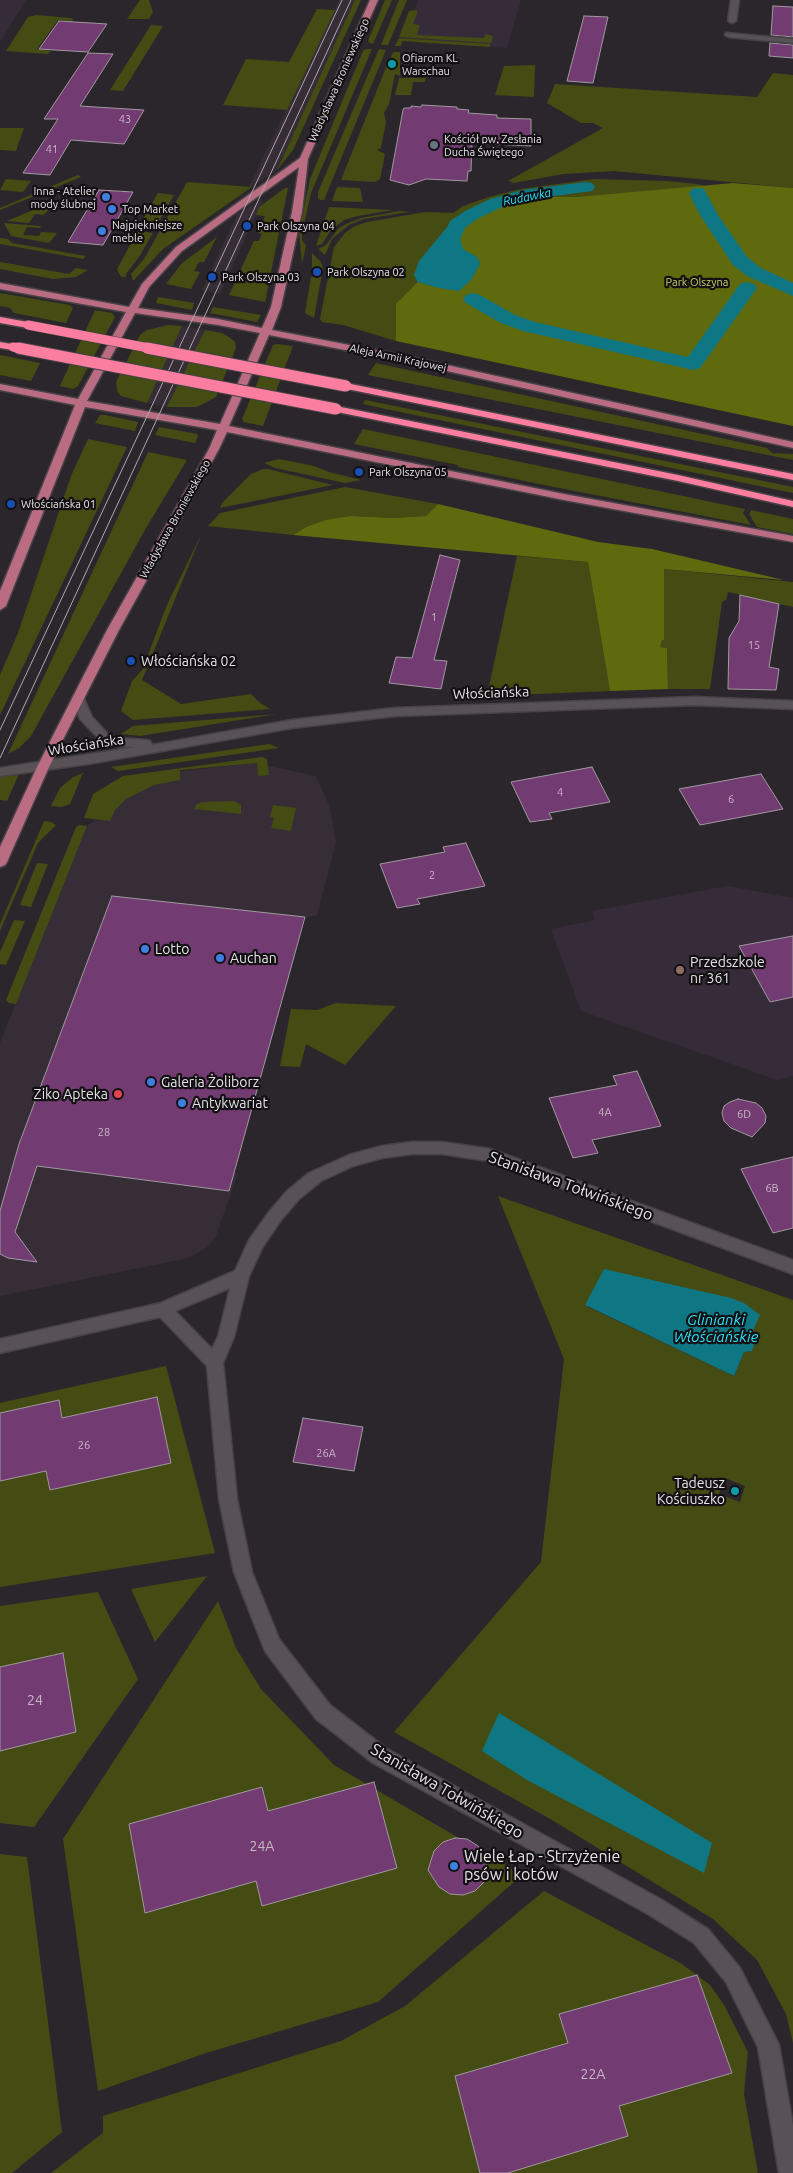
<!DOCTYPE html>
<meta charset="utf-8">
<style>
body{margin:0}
canvas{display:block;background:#2b262b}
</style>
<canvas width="793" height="2173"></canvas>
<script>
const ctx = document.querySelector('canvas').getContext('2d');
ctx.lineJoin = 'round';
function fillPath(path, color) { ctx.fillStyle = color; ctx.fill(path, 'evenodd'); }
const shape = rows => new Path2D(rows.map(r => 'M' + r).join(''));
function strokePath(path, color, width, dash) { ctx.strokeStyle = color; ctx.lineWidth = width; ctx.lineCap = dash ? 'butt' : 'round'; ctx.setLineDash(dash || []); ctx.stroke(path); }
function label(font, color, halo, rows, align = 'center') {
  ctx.font = font + ' Ubuntu,sans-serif'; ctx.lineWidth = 4.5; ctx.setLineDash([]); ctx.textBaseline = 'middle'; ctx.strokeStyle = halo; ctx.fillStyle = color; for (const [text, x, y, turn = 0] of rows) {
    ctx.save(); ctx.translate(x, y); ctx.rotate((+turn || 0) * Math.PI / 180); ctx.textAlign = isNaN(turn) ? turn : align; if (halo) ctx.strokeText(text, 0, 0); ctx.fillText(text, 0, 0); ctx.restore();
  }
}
fillPath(shape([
 [339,0,355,0,277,170,252,187,249,187],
 [263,199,220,294,202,290,237,214],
 [182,326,205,330,167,407,147,403],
 [255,763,316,776,330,808,336,842,317,915,305,918,234,1173,238,1173,216,1236,206,1248,189,1258,0,1296,0,1043,87,826,134,794,181,771]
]), '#362d36');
fillPath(shape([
 [0,0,26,0,0,42],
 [418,0,521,0,507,48,402,41],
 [727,886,793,898,793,1076,777,1080,581,1011,551,929,595,920,592,911]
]), '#362b39');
fillPath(shape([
 [140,0,149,0,153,12,149,19,127,19],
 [355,0,361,0,293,150,277,170],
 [385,0,392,0,373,44,370,43,368,41],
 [399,0,407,0,388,45,381,45],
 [317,9,335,10,287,110,223,105,246,59,289,62],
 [415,10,418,11,413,24,420,25,417,35,484,38,486,34,493,36,491,43,399,37,409,11],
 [36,15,71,18,73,19,72,21,58,20,37,49,51,51,48,54,6,51,28,17],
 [151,25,163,26,123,91,110,90],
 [399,38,490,44,490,47,402,41,401,46,395,46],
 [366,49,372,49,311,193,302,233,302,240,306,246,302,264,299,232,310,179,363,51],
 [379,49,386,50,324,200,320,200,318,198,318,192],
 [393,52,400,52,400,76,395,74,389,104,384,113,386,122,381,148,377,150,385,154,380,179,375,182,341,180,387,65,391,65,389,62],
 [535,65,534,97,495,95,504,66],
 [773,73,793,75,793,188,614,171,563,174,514,183,508,181,603,128,593,123,581,123,547,103,555,84,757,97],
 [399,78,426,78,425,82,413,82,411,95,395,95],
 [0,128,24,128,16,151,0,150],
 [78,175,81,177,0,210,0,208],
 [6,179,31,181,23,192,0,190],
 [594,179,667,181,697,184,793,206,396,304,396,341,343,325,322,322,320,319,334,247,345,233,353,227,367,222,425,212,453,213,463,206,492,196,521,189],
 [187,182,252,187,163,249,133,281,131,274,144,259],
 [337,187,360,188,363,202,332,201],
 [285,188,288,188,265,302,229,295,254,241,259,241,262,234,258,233,265,216,256,215,259,207],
 [158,193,174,195,156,227,139,226],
 [52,202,54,203,44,215,35,214,29,223,7,221],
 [329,207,393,210,358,216,344,220,331,230,322,244,316,246],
 [400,211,409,212,364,219,349,225,332,239,325,255,318,249,326,245,338,229,346,224,361,218],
 [4,223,41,226,40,228,27,227,23,235,39,236,41,232,57,233,49,243,11,236],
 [138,231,153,233,139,257,126,274,126,277,121,277,117,269],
 [217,237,204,262,199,262,194,271,200,272,191,289,166,284,182,263],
 [0,238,8,239,12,243,86,256,83,259,0,244],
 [312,253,321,262,323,268,314,318,305,313,311,277,320,277,321,268,312,268],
 [0,262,69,274,76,268,88,270,76,277,53,279,0,269],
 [0,293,70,305,73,308,66,323,14,313,10,308,0,306],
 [158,297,194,303,192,310,156,303],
 [213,307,261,315,257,322,210,313],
 [95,310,112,313,115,317,78,386,73,389,60,386],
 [168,325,182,326,147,403,121,396,117,391,116,382,140,335,147,330],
 [205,330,222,333,229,337,235,342,236,348,216,397,197,407,167,407],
 [277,344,293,346,263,426,244,422,242,419,273,345],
 [0,355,40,363,31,381,0,375],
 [376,363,767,448,772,453,793,454,793,460,368,375],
 [365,400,793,487,793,493,386,409,363,404],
 [100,415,105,415,138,422,135,431,95,423],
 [159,427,197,434,198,436,195,443,155,435],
 [363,429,745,509,743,513,751,525,554,487,458,467,458,465,354,444],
 [88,439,127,447,0,715,0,675,18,633,71,476],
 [148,452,187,460,146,528,31,736,19,748,8,754],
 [279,459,314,466,329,472,361,480,345,483,275,468,264,463],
 [263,469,268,469,333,485,220,508,223,502,251,474],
 [345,487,438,504,426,516,393,518,351,516,306,527,293,535,208,526,220,513],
 [751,510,793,519,793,534,757,527,749,514],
 [202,533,142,680,181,704,251,694,259,702,270,709,133,720,121,711,132,681,143,669,166,607],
 [517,556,588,562,610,691,487,696],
 [664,569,793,582,793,607,728,592,726,600,722,602,710,689,668,689,667,648,660,647,662,640,664,640],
 [277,714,140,736,121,734,133,726],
 [269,744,279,748,118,771,111,767],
 [262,757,267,759,269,775,258,776,257,763,180,770,180,780,154,785,126,799,115,810,110,821,84,818,93,794,123,776],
 [83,773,70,804,62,807,51,806,60,788,73,777],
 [19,774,7,801,0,800,0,777],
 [234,801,241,805,241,814,194,809,197,804,202,802],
 [273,805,296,808,291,831,271,828,274,818,270,817],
 [44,821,51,822,56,825,38,843,0,931,0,924],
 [80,825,87,826,16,1004,9,1003,6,1000,76,827],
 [37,863,48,864,31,907,20,905],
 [14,920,25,921,6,965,0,964,0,952],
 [336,1003,396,1006,345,1065,306,1044,300,1067,280,1066,291,1009,317,1010],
 [498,1196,793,1300,793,2043,786,2014,757,1960,713,1919,552,1820,394,1732,541,1562,564,1359],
 [586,1306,755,1325,750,1337,755,1344,752,1351,744,1352,734,1376],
 [725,1478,745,1486,740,1502,719,1494],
 [166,1366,215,1553,0,1587,0,1403],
 [207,1576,155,1642,131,1589],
 [98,1592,138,1679,34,1827,0,1823,0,1606],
 [218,1601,236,1648,261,1689,334,1765,522,1875,378,2002,206,2053,98,2091,63,1839],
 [0,1854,27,1857,62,2132,12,2173,0,2173],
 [544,1891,682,1964,710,1985,724,2005,748,2052,744,2094,758,2173,51,2173,103,2133,103,2116,341,2041,405,2006]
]), '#444b13');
fillPath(shape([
 [733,183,793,188,793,426,396,341,396,304,418,282,439,288,476,271,480,264,477,257,462,249,459,235,461,229,475,215,512,199,532,197,577,197],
 [438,504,598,542,652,549,784,580,664,569,664,640,662,640,660,647,667,648,668,689,610,691,588,562,293,535,306,527,326,520,351,516,393,518,426,516]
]), '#5f690e');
fillPath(shape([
 [471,214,475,215,461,229,459,235,463,249,477,257,480,264,471,280,459,291,439,288,418,282,414,275,419,261,448,226],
 [604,1269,731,1298,744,1303,760,1315,750,1337,755,1343,752,1351,744,1352,734,1376,585,1305],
 [499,1713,712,1843,704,1873,527,1780,482,1751]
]), '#0f7783');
fillPath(shape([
 [586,182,592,183,595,187,592,191,524,200,502,207,477,219,465,228,456,248,449,250,442,248,440,244,450,221,465,211,490,199,522,190,586,182],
 [698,188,704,189,718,215,747,257,761,268,793,283,793,296,747,276,733,265,700,215,689,193,692,189,698,188],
 [747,282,754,284,757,288,700,368,693,370,523,331,501,323,466,303,463,299,466,295,473,293,480,295,515,315,535,322,688,357,740,284,747,282]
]), '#0f7783');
const building = shape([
 [773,6,793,7,793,37,771,35,773,6],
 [584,16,608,17,593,83,567,81,584,16],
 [59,21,107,24,88,52,39,49,59,21],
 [770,43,793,45,793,58,769,56,770,43],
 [88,53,113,54,80,106,144,110,124,144,71,140,50,175,23,173,58,119,44,119,88,53],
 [422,105,457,107,457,109,469,110,468,113,497,115,497,118,531,119,531,146,472,143,471,171,468,171,467,181,426,179,409,185,390,180,403,110,404,108,411,108,411,106,421,107,422,105],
 [99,190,133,192,103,245,68,242,99,190],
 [440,555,460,560,434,660,447,661,441,689,389,683,396,657,412,658,440,555],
 [740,595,779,604,769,667,779,669,776,690,728,689,729,638,739,621,740,595],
 [592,767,610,802,549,813,552,819,530,822,511,782,592,767],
 [761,774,783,809,700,825,679,789,761,774],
 [466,843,485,886,417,899,420,904,397,908,380,864,445,852,443,847,466,843],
 [112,896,305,917,229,1191,37,1166,15,1232,37,1262,8,1258,0,1254,0,1211,19,1144,112,896],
 [793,936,793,997,770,1002,739,946,793,936],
 [637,1071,661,1126,592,1140,598,1153,573,1158,549,1098,617,1085,613,1076,637,1071],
 [738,1099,756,1103,762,1108,766,1116,765,1123,752,1137,731,1128,724,1121,722,1113,724,1106,730,1102,738,1099],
 [793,1157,793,1228,773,1233,741,1169,793,1157],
 [157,1397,171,1463,50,1490,46,1471,0,1481,0,1413,59,1400,62,1418,157,1397],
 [303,1418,363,1427,354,1471,293,1462,303,1418],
 [63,1653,76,1732,0,1751,0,1667,63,1653],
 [374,1782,397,1868,262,1906,256,1881,145,1913,129,1824,262,1787,268,1811,374,1782],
 [455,1838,467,1839,478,1846,485,1856,487,1869,484,1882,475,1891,463,1895,450,1894,439,1887,428,1870,434,1851,443,1842,455,1838],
 [697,1975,732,2073,619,2106,628,2136,508,2173,480,2173,455,2076,568,2043,559,2014,697,1975]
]);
fillPath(building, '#723b71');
strokePath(building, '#a0999f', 1);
const minor = shape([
 [731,0,739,0,736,21,732,23,728,21,731,0],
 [726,33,793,39,793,43,729,37,725,35,726,33],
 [78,695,84,699,92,717,109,735,118,738,146,740,150,741,152,745,292,720,395,708,695,697,793,701,793,709,695,705,395,716,292,728,88,764,0,776,0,768,136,747,117,746,101,741,80,719,72,699,78,695],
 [412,1142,442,1142,490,1149,793,1260,793,1274,489,1161,442,1154,412,1154,382,1158,353,1166,321,1181,299,1199,281,1220,262,1248,249,1276,234,1337,223,1363,237,1499,252,1572,279,1639,330,1705,387,1749,662,1900,708,1929,740,1968,779,2045,793,2126,793,2173,779,2173,758,2047,726,1982,694,1943,648,1914,373,1763,316,1719,265,1651,234,1572,219,1499,207,1366,160,1317,0,1353,0,1339,161,1303,235,1271,249,1240,269,1212,287,1191,309,1173,349,1155,382,1146,412,1142],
 [230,1288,218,1337,212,1349,175,1311,230,1288]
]);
const major = shape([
 [370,0,378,0,308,159,302,212,281,307,272,330,411,357,793,442,793,448,411,363,269,335,229,426,564,494,793,536,793,542,564,500,227,432,219,449,119,630,49,767,7,862,5,865,0,867,0,847,37,767,107,630,209,449,217,430,85,407,6,606,0,610,0,591,75,405,0,390,0,384,78,399,126,312,0,289,0,283,129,307,142,284,176,247,300,158,370,0],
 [299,167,292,212,271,307,262,328,218,319,138,308,149,287,182,251,299,167],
 [135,313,218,325,260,333,220,424,87,401,135,313]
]);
const highway = shape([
 [0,317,28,322,33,325,28,328,0,323,0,317],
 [0,342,17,345,18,347,13,350,0,348,0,342],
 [346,383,793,474,793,480,342,388,341,386,346,383],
 [336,406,678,475,793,501,793,507,678,481,332,411,331,409,336,406]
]);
strokePath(minor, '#464245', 3);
strokePath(major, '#464245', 3);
strokePath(highway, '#464245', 3);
fillPath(minor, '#585257');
fillPath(major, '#ba6c83');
fillPath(highway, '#fb7ea1');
strokePath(shape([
 [0,730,342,0],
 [0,758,351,0]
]), '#ada8ac', 1);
const highwayBridgeFar1 = shape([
 [28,325,154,349],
 [13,347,24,349]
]);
const highwayBridge = shape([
 [18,348,336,409],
 [147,348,346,386]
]);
strokePath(highwayBridgeFar1, '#464245', 10, []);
strokePath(highwayBridge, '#464245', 13, []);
strokePath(highwayBridgeFar1, '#fb7ea1', 9);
strokePath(highwayBridge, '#fb7ea1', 11);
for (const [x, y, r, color] of [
 [392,64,5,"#0f9aa8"],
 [434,145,5,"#6b7280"],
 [106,197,5,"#3f7fe0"],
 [112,209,5,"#3f7fe0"],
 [247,226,5,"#1a4fb4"],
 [102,231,5,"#3f7fe0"],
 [317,272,5,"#1a4fb4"],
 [212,277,5,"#1a4fb4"],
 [359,472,5,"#1a4fb4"],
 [11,504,5,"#1a4fb4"],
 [131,661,5,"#1a4fb4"],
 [145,949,5,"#3f7fe0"],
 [220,958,5,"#3f7fe0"],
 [680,970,5,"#8d6e63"],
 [151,1082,5,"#3f7fe0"],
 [118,1094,5,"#e0444e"],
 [182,1103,5,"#3f7fe0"],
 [735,1491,5,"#0f9aa8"],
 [454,1866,5,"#3f7fe0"]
]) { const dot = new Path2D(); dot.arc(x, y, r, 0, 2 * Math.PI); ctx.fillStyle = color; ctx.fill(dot); strokePath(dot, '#121012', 2); }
label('11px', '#e6e2e5', '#121012', [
 ["Ofiarom KL",402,58],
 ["Warschau",402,71],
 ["Kościół pw. Zesłania",444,139],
 ["Ducha Świętego",444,152],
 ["Inna - Atelier",96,191,"right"],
 ["mody ślubnej",96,204,"right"],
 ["Top Market",122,209],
 ["Najpiękniejsze",112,225],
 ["meble",112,238],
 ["Park Olszyna 04",257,226],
 ["Park Olszyna 02",327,272],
 ["Park Olszyna 03",222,277],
 ["Park Olszyna 05",369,472],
 ["Włościańska 01",21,504]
], 'left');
label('11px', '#e6e2e5', '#121012', [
 ["Władysława Broniewskiego",339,80,-66],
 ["Aleja Armii Krajowej",398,358,12],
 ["Władysława Broniewskiego",175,519,-61]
]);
label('11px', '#c9b8c8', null, [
 ["43",125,119],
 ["41",52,149],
 ["1",434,617],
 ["15",754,645],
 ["4",560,792],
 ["6",731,799],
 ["2",432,875],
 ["4A",605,1112],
 ["6D",744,1114],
 ["28",104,1132],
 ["6B",772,1188],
 ["26",84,1445],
 ["26A",326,1453]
]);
label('11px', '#c2d363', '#121012', [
 ["Park Olszyna",697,282]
]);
label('italic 12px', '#2ae3f9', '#121012', [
 ["Rudawka",527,197,-11]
]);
label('14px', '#e6e2e5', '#121012', [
 ["Włościańska 02",141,661],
 ["Lotto",155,949],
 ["Auchan",230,958],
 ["Przedszkole",690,962],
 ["nr 361",690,978],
 ["Galeria Żoliborz",161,1082],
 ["Ziko Apteka",108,1094,"right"],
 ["Antykwariat",192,1103],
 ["Tadeusz",725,1483,"right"],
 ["Kościuszko",725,1499,"right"]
], 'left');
label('14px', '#e6e2e5', '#121012', [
 ["Włościańska",491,693,-2],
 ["Włościańska",86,745,-9]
]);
label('14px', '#c9b8c8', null, [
 ["24",35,1700],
 ["24A",262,1846],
 ["22A",593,2074]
]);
label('italic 15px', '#2ae3f9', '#121012', [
 ["Glinianki",716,1320],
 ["Włościańskie",716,1337]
]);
label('16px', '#e6e2e5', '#121012', [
 ["Stanisława Tołwińskiego",571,1186,20],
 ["Stanisława Tołwińskiego",447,1791,30]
]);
label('16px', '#e6e2e5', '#121012', [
 ["Wiele Łap - Strzyżenie",464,1857],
 ["psów i kotów",464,1875]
], 'left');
</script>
